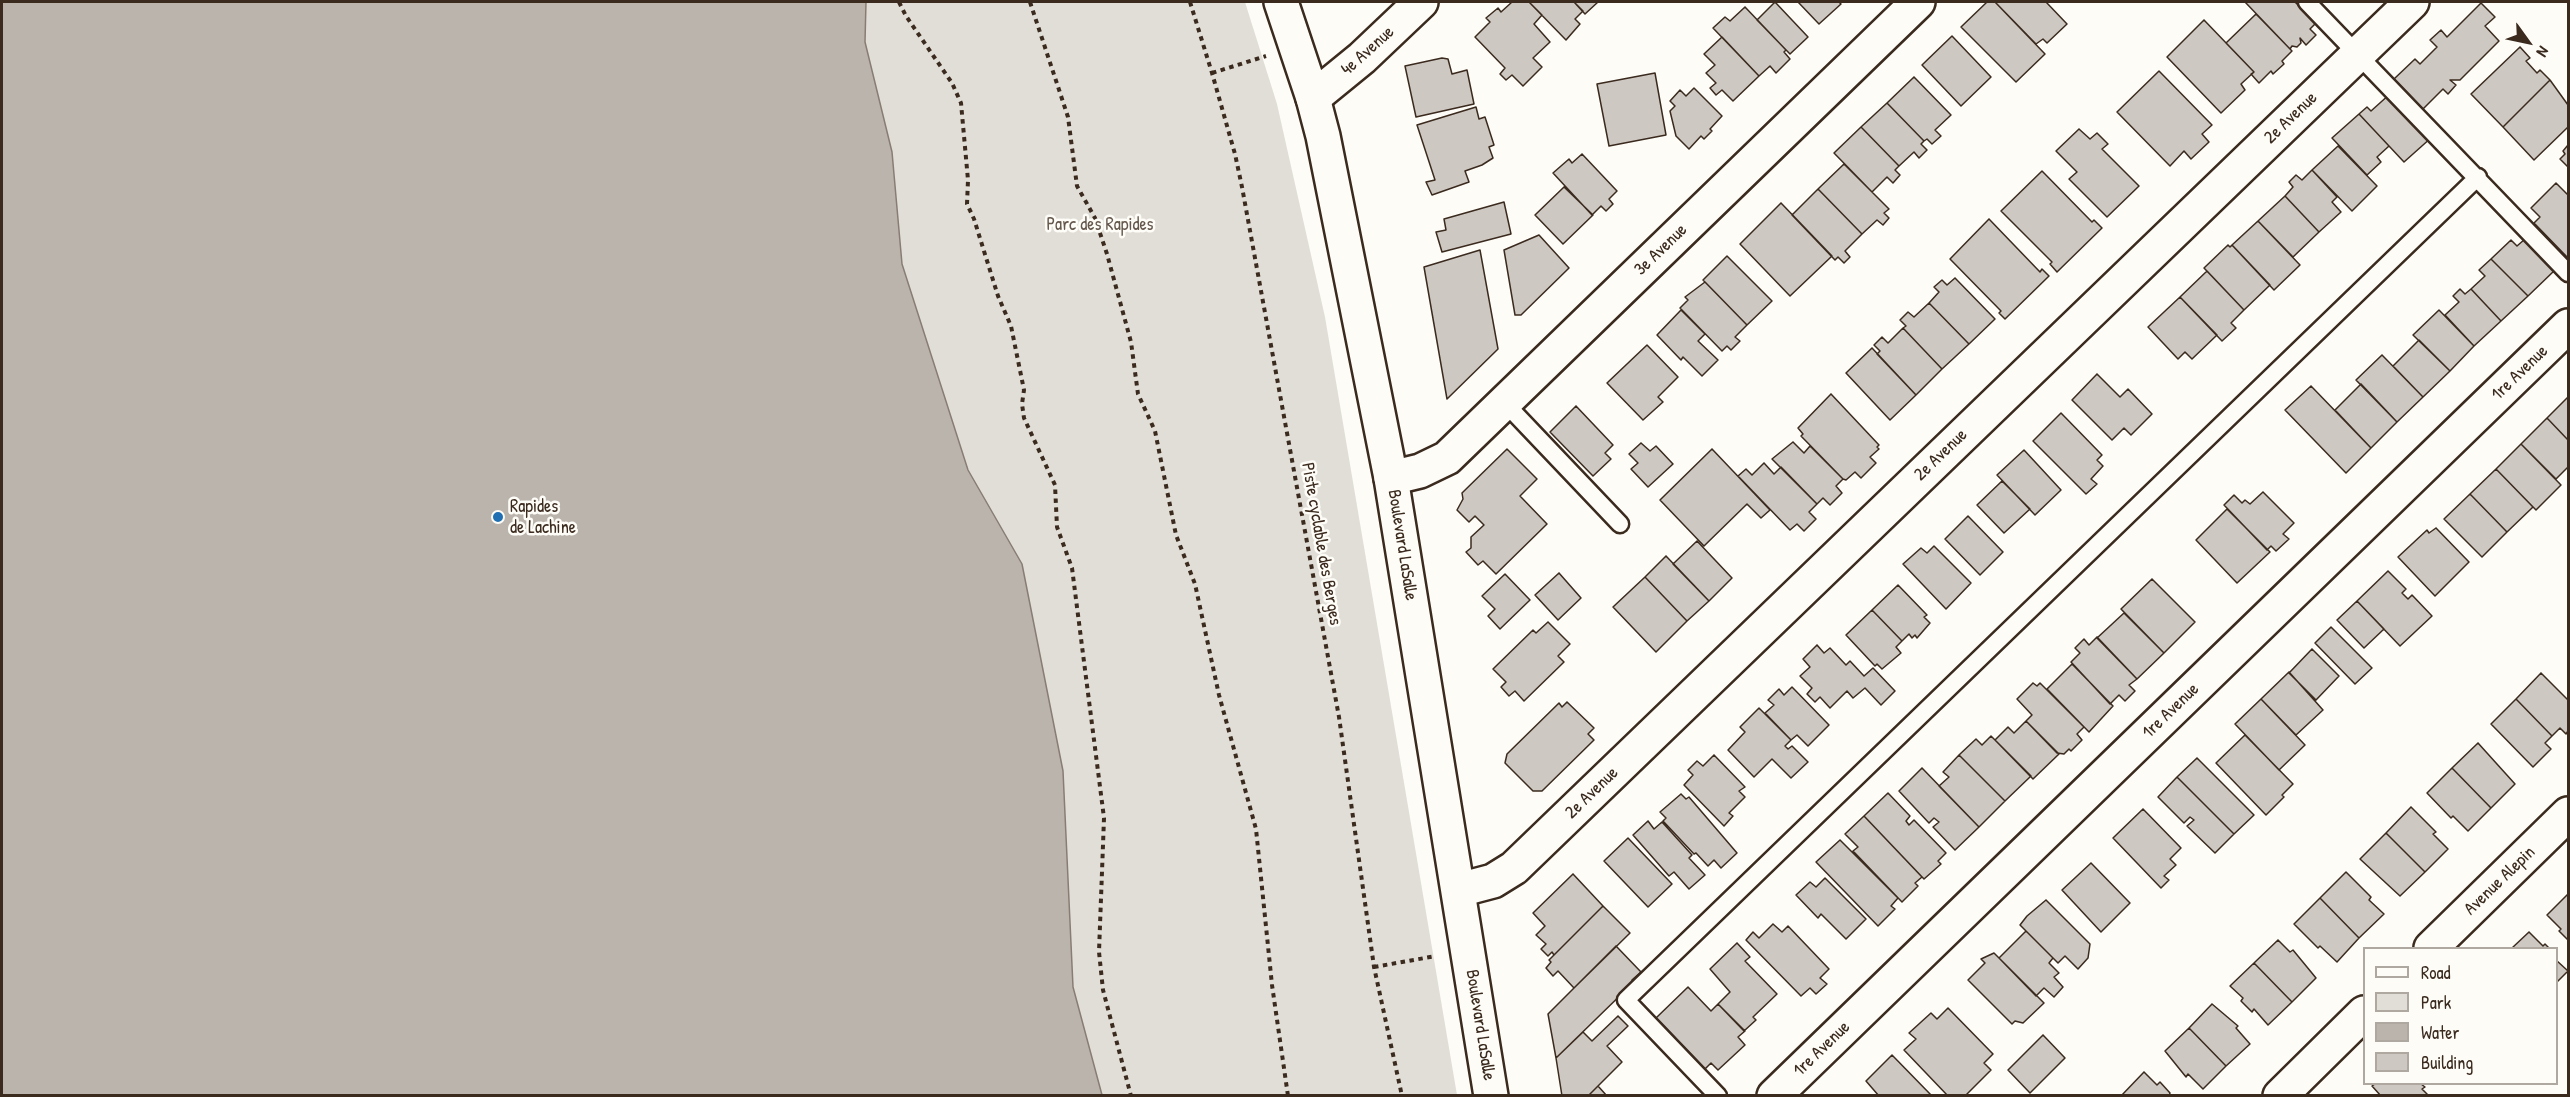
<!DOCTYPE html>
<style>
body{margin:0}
#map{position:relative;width:2570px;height:1097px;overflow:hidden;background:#fdfcf7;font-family:"Patrick Hand",sans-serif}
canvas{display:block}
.frame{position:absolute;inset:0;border:3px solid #3b2a1e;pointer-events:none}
.legend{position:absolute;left:2363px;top:947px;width:195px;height:138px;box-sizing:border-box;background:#fdfcf7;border:2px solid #afa8a0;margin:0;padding:8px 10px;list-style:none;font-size:18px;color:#3b2a1e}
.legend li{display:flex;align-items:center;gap:12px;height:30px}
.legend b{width:30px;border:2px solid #afa8a0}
.north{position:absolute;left:2498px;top:12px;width:60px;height:60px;-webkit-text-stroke:4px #fdfcf7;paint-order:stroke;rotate:123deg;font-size:16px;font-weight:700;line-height:24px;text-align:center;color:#3b2a1e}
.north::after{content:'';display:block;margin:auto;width:21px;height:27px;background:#3b2a1e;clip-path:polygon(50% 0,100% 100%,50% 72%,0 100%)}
</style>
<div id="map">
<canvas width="2570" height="1097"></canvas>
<div class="frame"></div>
<ul class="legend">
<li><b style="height:8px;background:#fdfcf7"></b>Road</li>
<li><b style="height:16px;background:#e1ded7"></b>Park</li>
<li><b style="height:16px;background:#bbb4ad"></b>Water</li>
<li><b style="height:16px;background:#cdc8c2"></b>Building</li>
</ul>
<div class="north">N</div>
</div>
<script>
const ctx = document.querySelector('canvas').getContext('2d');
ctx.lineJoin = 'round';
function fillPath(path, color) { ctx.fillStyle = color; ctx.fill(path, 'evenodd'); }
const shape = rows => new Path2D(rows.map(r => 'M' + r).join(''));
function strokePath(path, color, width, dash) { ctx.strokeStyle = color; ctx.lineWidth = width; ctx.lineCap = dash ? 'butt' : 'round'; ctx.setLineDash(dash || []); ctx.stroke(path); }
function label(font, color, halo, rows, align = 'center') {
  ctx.font = font + ' "Patrick Hand",sans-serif'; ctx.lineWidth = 5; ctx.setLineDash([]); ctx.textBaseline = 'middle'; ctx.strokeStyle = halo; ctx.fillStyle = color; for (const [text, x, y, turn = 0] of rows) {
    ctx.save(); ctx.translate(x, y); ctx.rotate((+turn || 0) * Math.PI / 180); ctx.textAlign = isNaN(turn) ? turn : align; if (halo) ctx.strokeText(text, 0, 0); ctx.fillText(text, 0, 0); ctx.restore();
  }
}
fillPath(shape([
 [2,2,1245,2,1277,104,1325,317,1457,1095,2,1096]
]), '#e1ded7');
const water = shape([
 [2,2,866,2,865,42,892,152,902,264,968,470,1022,564,1063,771,1073,987,1102,1095,2,1095,2,2]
]);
fillPath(water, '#bbb4ad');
strokePath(water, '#887d74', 1.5);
const building = shape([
 [1512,2,1529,2,1542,15,1534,24,1550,42,1533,58,1542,67,1523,86,1512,75,1506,80,1500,74,1505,68,1475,37,1490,22,1486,18,1498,8,1501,12,1512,2],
 [1529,2,1574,2,1583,11,1575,19,1580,24,1566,40,1529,2],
 [1574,2,1598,2,1585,14,1574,2],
 [1775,2,1808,37,1790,54,1757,20,1775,2],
 [1798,2,1839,2,1841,4,1819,24,1798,2],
 [1987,2,1995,2,2045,54,2016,82,1961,27,1987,2],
 [1995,2,2046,2,2067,24,2047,43,2043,39,2036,44,1995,2],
 [2245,2,2295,2,2316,23,2310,29,2316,35,2306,45,2300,38,2301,43,2297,47,2292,46,2290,49,2245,2],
 [2481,3,2495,17,2485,26,2499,41,2460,80,2450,80,2456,85,2448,94,2443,89,2423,109,2394,79,2415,59,2420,64,2437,47,2430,40,2441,30,2447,37,2481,3],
 [1745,7,1786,50,1784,52,1790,59,1776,73,1770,66,1759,76,1713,28,1725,17,1730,21,1745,7],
 [2256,14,2292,51,2282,61,2284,64,2273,74,2271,71,2259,83,2251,74,2254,72,2226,43,2256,14],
 [2204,20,2254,72,2241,84,2245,90,2221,113,2167,57,2204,20],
 [1952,36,1991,77,1961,106,1922,65,1952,36],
 [1722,37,1759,76,1733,101,1722,90,1716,95,1710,88,1716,83,1706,73,1715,65,1704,54,1722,37],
 [2520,47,2530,58,2526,61,2537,73,2540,70,2550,80,2503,127,2471,94,2520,47],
 [1442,58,1448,59,1452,74,1467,70,1474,104,1416,117,1405,66,1442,58],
 [2159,71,2212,125,2202,134,2209,142,2191,159,2184,151,2170,166,2117,112,2159,71],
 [1655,73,1666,135,1609,146,1597,84,1655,73],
 [1914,77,1951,115,1935,130,1941,136,1932,144,1927,139,1924,141,1887,103,1914,77],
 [2550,80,2568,105,2568,127,2534,160,2503,127,2550,80],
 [1694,88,1722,116,1710,129,1712,131,1704,139,1701,136,1689,149,1676,136,1670,111,1675,106,1670,101,1680,90,1686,96,1694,88],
 [2391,93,2432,137,2404,162,2359,114,2367,107,2371,111,2391,93],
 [1887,103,1924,141,1921,144,1927,150,1919,158,1914,152,1899,166,1861,127,1887,103],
 [1476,107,1479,119,1485,117,1494,145,1489,147,1493,158,1482,165,1465,171,1469,182,1432,195,1426,182,1435,180,1417,125,1476,107],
 [2359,114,2389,146,2377,157,2381,162,2367,175,2332,138,2359,114],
 [1861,127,1899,166,1895,170,1900,175,1893,183,1887,177,1872,192,1834,153,1861,127],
 [2079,129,2090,139,2097,133,2108,144,2102,149,2139,186,2107,217,2069,179,2077,172,2056,151,2079,129],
 [2568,145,2568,167,2560,159,2565,154,2563,151,2568,145],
 [2338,146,2377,186,2352,211,2312,170,2338,146],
 [1582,154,1617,191,1609,199,1613,204,1606,211,1601,206,1592,215,1553,173,1569,159,1572,163,1582,154],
 [1844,164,1889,209,1884,213,1889,218,1883,225,1877,220,1862,234,1818,189,1844,164],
 [2312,170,2337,197,2332,202,2341,212,2319,232,2285,196,2293,187,2289,182,2296,175,2302,180,2312,170],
 [2042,171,2092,222,2094,220,2102,228,2057,272,2050,264,2052,262,2001,211,2042,171],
 [2556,183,2568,195,2568,258,2534,223,2540,217,2531,208,2556,183],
 [1564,187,1593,215,1563,244,1535,215,1564,187],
 [1818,189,1862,234,1845,251,1850,257,1844,263,1838,257,1835,260,1792,215,1818,189],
 [2285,196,2319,232,2293,257,2258,221,2285,196],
 [1504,202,1511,234,1442,252,1436,232,1446,230,1444,219,1504,202],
 [1781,203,1832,256,1790,296,1740,244,1781,203],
 [1989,219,2040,272,2042,269,2049,276,2005,319,1999,313,2001,311,1950,259,1989,219],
 [2258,221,2300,265,2274,290,2232,245,2258,221],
 [1539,235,1569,268,1521,315,1515,315,1504,250,1539,235],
 [2525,239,2555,270,2528,296,2491,259,2511,240,2517,246,2525,239],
 [2228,245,2230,247,2232,245,2270,285,2244,310,2204,268,2228,245],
 [1480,250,1498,349,1447,399,1424,267,1480,250],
 [1727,256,1772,301,1747,325,1703,280,1727,256],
 [2491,259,2528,296,2501,321,2471,289,2485,276,2479,270,2491,259],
 [2207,271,2244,310,2231,323,2236,328,2222,341,2180,297,2207,271],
 [1955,278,1995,319,1969,344,1929,303,1939,292,1934,287,1942,280,1947,285,1955,278],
 [1705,282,1747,325,1735,337,1740,341,1731,350,1727,346,1722,351,1680,308,1688,300,1685,297,1705,282],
 [2460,289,2465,294,2471,289,2501,321,2474,346,2445,315,2459,302,2453,296,2460,289],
 [2180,297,2217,335,2192,359,2185,352,2178,359,2148,327,2180,297],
 [1929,303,1969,344,1942,369,1903,328,1906,326,1900,320,1908,312,1914,317,1929,303],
 [1681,310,1705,334,1698,341,1718,360,1702,376,1683,357,1681,360,1657,335,1681,310],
 [2439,310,2474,346,2450,371,2413,335,2439,310],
 [1903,328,1942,369,1916,395,1877,354,1880,351,1874,345,1882,337,1888,343,1903,328],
 [2419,340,2450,371,2423,397,2393,366,2419,340],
 [1647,345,1678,377,1658,397,1663,402,1643,420,1607,383,1647,345],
 [1872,348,1916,395,1890,420,1846,373,1872,348],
 [2382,355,2423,397,2397,422,2356,380,2382,355],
 [2097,374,2120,397,2128,389,2152,414,2131,435,2124,428,2112,440,2072,400,2097,374],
 [2361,384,2397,422,2371,448,2335,410,2361,384],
 [2311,386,2371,448,2346,473,2285,410,2311,386],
 [1831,394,1879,445,1877,447,1879,449,1870,457,1876,463,1861,478,1855,472,1846,480,1843,479,1801,436,1803,434,1798,428,1831,394],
 [2568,397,2568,440,2547,418,2568,397],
 [1576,406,1613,445,1605,453,1611,459,1593,476,1550,432,1576,406],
 [2061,413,2102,455,2097,460,2103,466,2091,479,2097,484,2086,494,2033,441,2061,413],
 [2547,418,2568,440,2568,467,2556,479,2521,444,2547,418],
 [1793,442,1804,453,1810,446,1843,479,1836,486,1842,493,1830,505,1823,498,1817,504,1772,459,1793,442],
 [1641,443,1650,451,1656,446,1673,464,1648,487,1631,469,1638,463,1629,454,1641,443],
 [2521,444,2561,485,2536,510,2496,469,2521,444],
 [1507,449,1537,479,1520,496,1547,524,1496,574,1483,561,1478,565,1466,552,1471,548,1471,537,1484,525,1475,516,1469,522,1457,510,1463,499,1462,493,1507,449],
 [1712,449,1770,510,1761,518,1747,504,1704,546,1660,500,1712,449],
 [2024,450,2061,490,2035,515,1997,475,2024,450],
 [1764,463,1774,474,1781,467,1817,504,1809,512,1816,519,1804,531,1797,524,1790,530,1738,476,1746,469,1752,475,1764,463],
 [2496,469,2533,507,2507,532,2470,494,2496,469],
 [2002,481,2030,509,2004,533,1977,505,2002,481],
 [2263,492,2294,523,2283,534,2289,539,2276,551,2271,546,2267,550,2224,505,2234,495,2242,503,2245,500,2250,504,2263,492],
 [2470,494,2507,532,2482,557,2444,519,2470,494],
 [2227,509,2270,552,2237,583,2196,540,2227,509],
 [1968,516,2003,552,1980,575,1945,539,1968,516],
 [2436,528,2469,562,2435,596,2398,557,2427,530,2429,533,2436,528],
 [1697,541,1732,578,1709,601,1673,564,1697,541],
 [1934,546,1971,583,1946,609,1903,564,1921,548,1927,553,1934,546],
 [1666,556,1709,601,1687,621,1645,577,1666,556],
 [2388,571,2406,589,2402,593,2408,599,2412,595,2432,616,2400,646,2357,601,2388,571],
 [1559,573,1581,598,1558,620,1535,595,1559,573],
 [1505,574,1530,600,1500,629,1488,616,1495,609,1482,596,1505,574],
 [1645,577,1687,621,1656,652,1613,607,1645,577],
 [2152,579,2195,622,2164,653,2121,609,2152,579],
 [1898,585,1927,615,1924,617,1930,623,1917,638,1915,635,1912,638,1909,634,1902,641,1872,610,1898,585],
 [2357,601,2384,629,2364,648,2337,620,2357,601],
 [1872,610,1902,641,1896,647,1901,653,1882,669,1877,664,1875,666,1846,635,1872,610],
 [2124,613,2164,653,2137,679,2097,638,2124,613],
 [1548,622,1570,644,1558,656,1564,662,1524,701,1515,691,1509,696,1501,687,1506,682,1493,669,1533,630,1536,633,1548,622],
 [2331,627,2372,668,2355,684,2315,643,2331,627],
 [2097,637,2137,679,2129,685,2135,691,2125,701,2119,695,2110,704,2071,662,2080,653,2075,648,2084,639,2089,645,2097,637],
 [1817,645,1824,653,1830,648,1846,665,1850,661,1864,676,1873,668,1895,691,1881,705,1865,688,1853,698,1847,691,1830,708,1820,697,1815,702,1807,694,1812,688,1800,676,1810,667,1803,659,1817,645],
 [2312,649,2339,676,2316,700,2289,673,2312,649],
 [2072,664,2113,706,2089,732,2047,689,2072,664],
 [2289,672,2323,710,2296,735,2261,699,2289,672],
 [2541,673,2568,700,2568,731,2566,734,2560,728,2552,736,2516,699,2541,673],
 [2033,683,2037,686,2040,683,2084,727,2077,734,2082,740,2071,751,2069,749,2064,754,2057,753,2026,721,2032,715,2017,699,2033,683],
 [1792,687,1829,725,1808,746,1797,735,1791,740,1765,713,1774,705,1768,700,1779,689,1784,695,1792,687],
 [2261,699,2305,745,2279,770,2235,724,2261,699],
 [2516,699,2552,736,2545,743,2551,749,2533,767,2491,724,2516,699],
 [1567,702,1594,728,1588,734,1594,740,1542,791,1533,791,1505,763,1507,754,1559,703,1562,707,1567,702],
 [1759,708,1791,740,1785,746,1788,749,1792,746,1808,762,1791,778,1772,759,1754,777,1728,750,1745,732,1740,727,1759,708],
 [2026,721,2059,754,2033,779,1995,740,2008,727,2014,733,2026,721],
 [2245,735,2293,784,2282,795,2284,797,2266,815,2216,763,2245,735],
 [1991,736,2031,776,2005,801,1959,755,1976,739,1982,745,1991,736],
 [2478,743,2515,784,2491,808,2452,768,2478,743],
 [1714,755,1745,787,1739,791,1745,797,1729,813,1733,816,1724,826,1684,785,1693,775,1688,770,1697,761,1703,766,1714,755],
 [1959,755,2005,801,1979,827,1939,786,1949,777,1943,772,1959,755],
 [2197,758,2254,815,2234,834,2177,777,2197,758],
 [1922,768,1979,827,1955,850,1933,827,1939,822,1934,818,1929,823,1899,791,1922,768],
 [2452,768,2491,808,2468,831,2453,816,2451,818,2427,793,2452,768],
 [2177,777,2234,834,2215,853,2187,826,2194,820,2190,817,2184,823,2158,797,2177,777],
 [1888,793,1910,816,1906,821,1909,825,1914,820,1946,853,1938,861,1941,864,1924,879,1864,816,1888,793],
 [1681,794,1686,799,1689,797,1737,853,1721,868,1714,860,1708,866,1696,853,1694,854,1663,821,1666,818,1660,812,1681,794],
 [2411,807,2436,832,2433,834,2448,849,2425,872,2386,833,2411,807],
 [2143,809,2181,848,2170,859,2176,865,2164,876,2169,880,2161,888,2113,838,2143,809],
 [1864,816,1922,877,1915,883,1918,886,1902,902,1853,851,1858,847,1845,834,1864,816],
 [1648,821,1654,829,1662,822,1692,855,1689,858,1705,875,1689,889,1674,872,1669,876,1633,835,1648,821],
 [2386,833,2425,872,2400,896,2360,859,2386,833],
 [1628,838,1672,884,1648,907,1604,861,1628,838],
 [1840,840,1898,898,1891,906,1895,909,1878,926,1816,862,1840,840],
 [2091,863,2130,903,2101,932,2062,890,2091,863],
 [2346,872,2371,897,2369,900,2384,914,2359,938,2320,898,2346,872],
 [1573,874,1603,906,1554,955,1552,952,1548,956,1541,949,1546,944,1536,935,1545,926,1533,913,1573,874],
 [1825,878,1866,919,1846,939,1821,914,1818,918,1796,895,1810,882,1816,887,1825,878],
 [2568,894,2568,940,2559,931,2561,929,2547,915,2568,894],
 [2320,898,2359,938,2337,962,2320,946,2318,948,2294,924,2320,898],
 [2046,900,2090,944,2088,958,2078,969,2065,956,2058,963,2020,925,2027,916,2046,900],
 [1603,906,1630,933,1574,988,1558,971,1553,976,1546,968,1551,962,1549,960,1603,906],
 [1773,924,1782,932,1788,926,1829,969,1820,978,1827,984,1816,994,1810,988,1801,996,1746,940,1753,932,1759,938,1773,924],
 [2026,931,2053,958,2049,963,2059,973,2054,977,2063,987,2054,997,2044,988,2036,996,1999,958,2026,931],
 [2529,932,2543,946,2545,944,2549,948,2512,948,2529,932],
 [2278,940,2290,952,2293,950,2316,978,2292,1002,2254,963,2278,940],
 [1737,943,1750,957,1745,961,1777,994,1753,1017,1756,1020,1744,1031,1718,1004,1730,992,1710,969,1737,943],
 [1616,946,1641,972,1632,980,1634,982,1556,1058,1548,1014,1616,946],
 [1994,953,2044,1003,2023,1023,2015,1021,2012,1024,1968,980,1985,963,1981,959,1994,953],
 [2556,960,2568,971,2556,983,2556,960],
 [2254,963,2292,1002,2268,1025,2254,1009,2252,1012,2241,1001,2243,998,2230,986,2254,963],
 [1688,987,1711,1011,1718,1004,1745,1031,1738,1037,1745,1045,1718,1070,1711,1063,1705,1069,1656,1018,1688,987],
 [2212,1004,2238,1026,2236,1028,2250,1044,2226,1066,2189,1028,2212,1004],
 [1948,1008,1993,1054,1984,1063,1991,1070,1965,1096,1948,1096,1904,1050,1916,1039,1909,1033,1931,1013,1937,1019,1948,1008],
 [1618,1016,1628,1026,1607,1046,1622,1062,1588,1096,1562,1096,1556,1058,1583,1032,1592,1041,1618,1016],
 [2189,1028,2226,1066,2203,1089,2188,1074,2186,1077,2165,1051,2189,1028],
 [2043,1035,2065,1058,2030,1093,2008,1070,2043,1035],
 [1892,1055,1932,1096,1879,1096,1866,1081,1892,1055],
 [2144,1072,2157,1085,2160,1082,2170,1093,2169,1096,2121,1096,2144,1072],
 [2375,1084,2421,1084,2425,1087,2422,1089,2429,1096,2381,1096,2372,1086,2375,1084],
 [1598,1086,1607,1096,1588,1096,1598,1086]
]);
fillPath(building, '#cdc8c2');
strokePath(building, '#3b2a1e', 1.5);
const lane = shape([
 [2307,2,2568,273],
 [1504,402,1620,524],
 [1718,1096,1626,1000,2478,177]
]);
const street = shape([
 [1313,98,1362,58,1421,2],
 [1391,478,1420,471,1447,458,1918,2],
 [1459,890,1493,881,1514,868,2412,2],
 [2431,948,2568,814],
 [1774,1096,2568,326],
 [2280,1096,2364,1013]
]);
const secondary = shape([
 [1281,2,1313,98,1323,136,1391,478,1491,1096]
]);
strokePath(lane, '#3b2a1e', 21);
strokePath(street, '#3b2a1e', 38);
strokePath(secondary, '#3b2a1e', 38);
strokePath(shape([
 [899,2,906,16,952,83,961,103,968,180,967,204,974,219,998,296,1011,326,1024,390,1022,404,1024,418,1055,485,1057,527,1072,568,1104,818,1099,952,1103,990,1131,1096],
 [1030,2,1068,117,1077,186,1095,218,1107,254,1131,342,1138,394,1155,431,1176,535,1195,584,1219,695,1256,829,1272,985,1288,1096],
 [1190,2,1212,73,1235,154,1242,187,1339,717,1374,967,1402,1096],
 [1212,73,1266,56],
 [1374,967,1436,956]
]), '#3b2a1e', 4, [4.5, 4.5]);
strokePath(lane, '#fdfcf7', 16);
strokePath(street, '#fdfcf7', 33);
strokePath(secondary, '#fdfcf7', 33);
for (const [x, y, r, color] of [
 [498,517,6,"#1f6fb2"]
]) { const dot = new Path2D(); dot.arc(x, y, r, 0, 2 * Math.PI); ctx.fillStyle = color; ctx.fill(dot); strokePath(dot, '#fdfcf7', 2); }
label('18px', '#3b2a1e', '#fdfcf7', [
 ["4e Avenue",1368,51,-42],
 ["2e Avenue",2291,118,-44],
 ["3e Avenue",1661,250,-44],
 ["1re Avenue",2520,373,-44],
 ["2e Avenue",1941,455,-44],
 ["Piste cyclable des Berges",1321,544,80],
 ["Boulevard LaSalle",1402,545,81],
 ["1re Avenue",2171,711,-44],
 ["2e Avenue",1592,793,-44],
 ["Avenue Alepin",2500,881,-44],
 ["Boulevard LaSalle",1480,1025,81],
 ["1re Avenue",1822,1049,-44]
]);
label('18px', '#64574c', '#fdfcf7', [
 ["Parc des Rapides",1100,225]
]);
label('18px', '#3b2a1e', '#fdfcf7', [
 ["Rapides",510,507],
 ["de Lachine",510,528]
], 'left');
</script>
